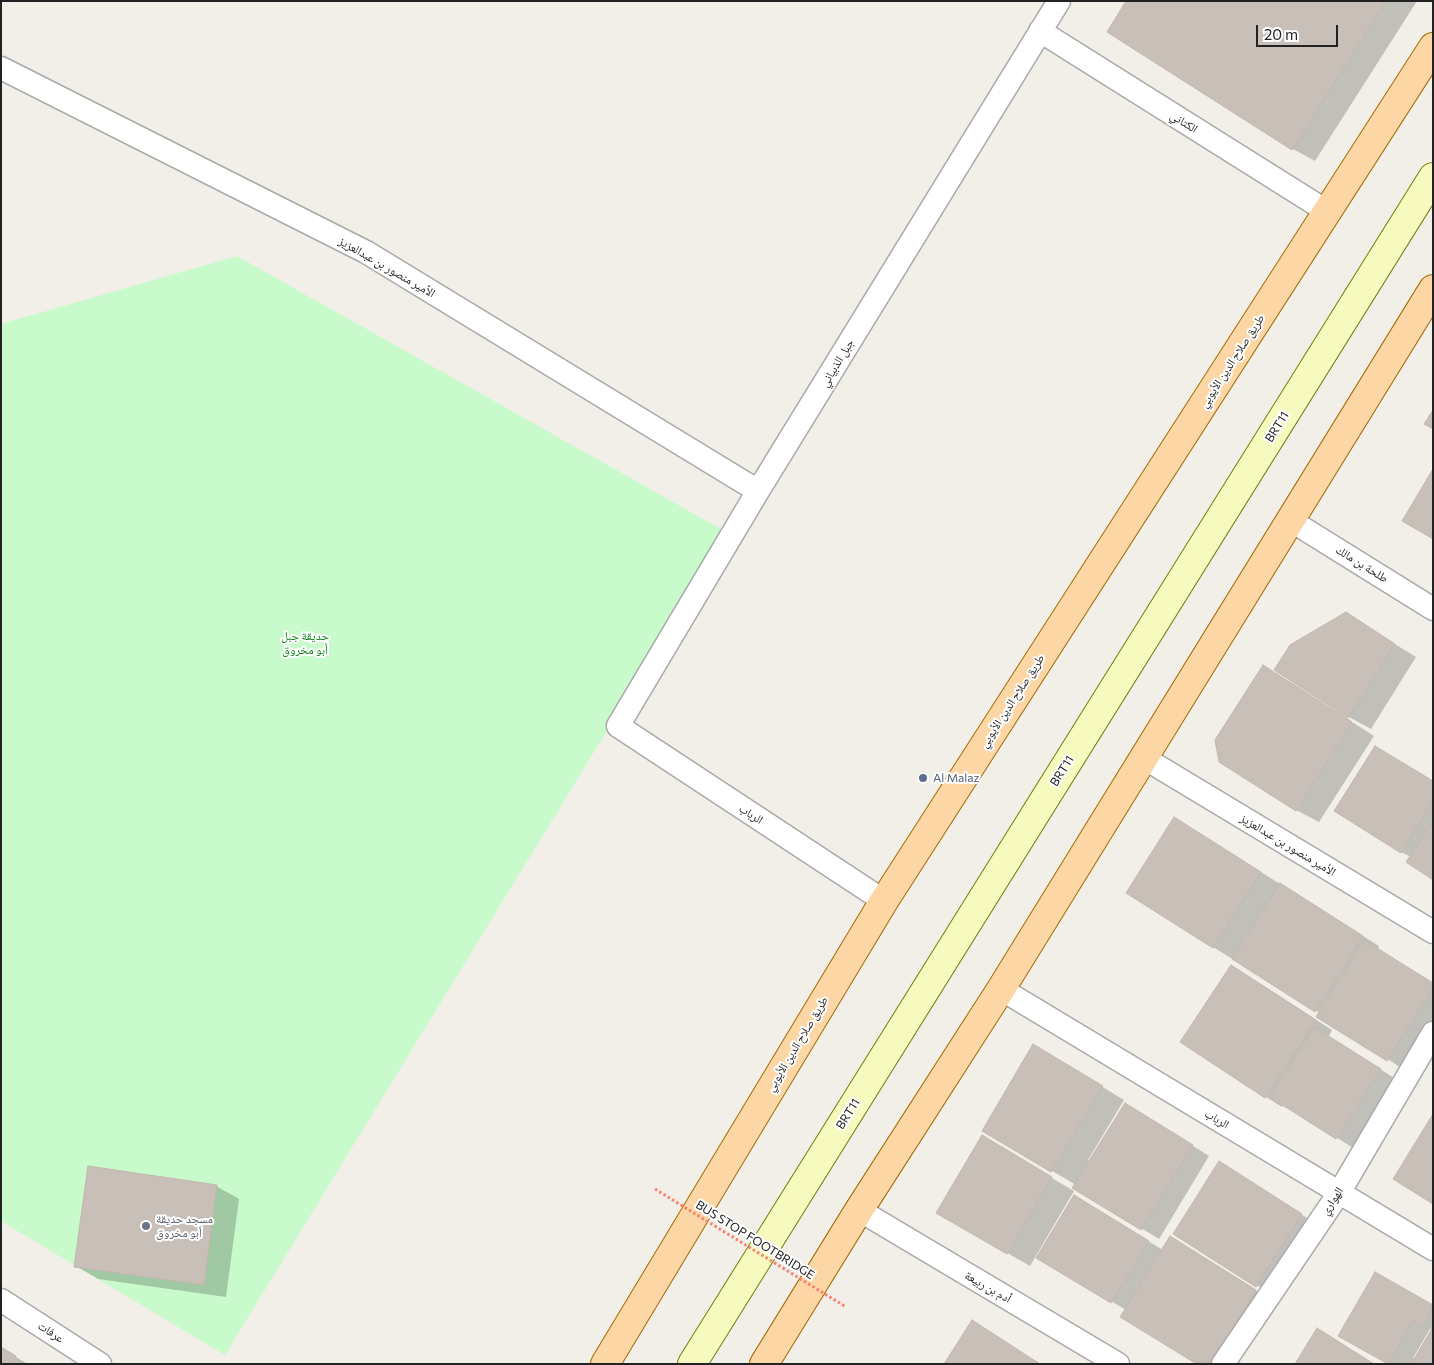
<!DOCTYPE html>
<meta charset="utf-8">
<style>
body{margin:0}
#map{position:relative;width:1434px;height:1365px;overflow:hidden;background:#f2efe9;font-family:Commissioner,sans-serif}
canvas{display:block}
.frame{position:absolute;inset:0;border:2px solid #222;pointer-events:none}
.scale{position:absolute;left:1256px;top:25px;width:82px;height:22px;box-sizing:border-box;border:2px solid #222;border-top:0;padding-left:6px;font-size:15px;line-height:18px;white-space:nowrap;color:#222;-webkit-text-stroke:4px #fff;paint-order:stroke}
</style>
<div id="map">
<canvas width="1434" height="1365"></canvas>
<div class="frame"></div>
<div class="scale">20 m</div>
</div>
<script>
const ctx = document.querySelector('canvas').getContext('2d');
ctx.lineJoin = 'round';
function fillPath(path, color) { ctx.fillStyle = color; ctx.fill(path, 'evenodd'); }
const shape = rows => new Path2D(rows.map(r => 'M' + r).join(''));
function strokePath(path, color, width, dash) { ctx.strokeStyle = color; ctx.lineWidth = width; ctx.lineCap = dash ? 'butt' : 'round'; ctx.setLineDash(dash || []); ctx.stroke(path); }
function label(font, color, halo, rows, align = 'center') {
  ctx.font = font + ' Commissioner,"Noto Naskh Arabic",sans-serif'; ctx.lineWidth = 4; ctx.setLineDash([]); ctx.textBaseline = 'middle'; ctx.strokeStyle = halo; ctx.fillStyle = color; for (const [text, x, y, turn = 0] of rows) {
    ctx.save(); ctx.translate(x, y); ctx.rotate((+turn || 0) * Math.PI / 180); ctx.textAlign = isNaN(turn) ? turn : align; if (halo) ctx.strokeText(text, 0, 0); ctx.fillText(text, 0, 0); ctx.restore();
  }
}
fillPath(shape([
 [237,256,728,533,225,1355,1,1221,1,324]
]), '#c8facc');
fillPath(shape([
 [1128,1,1417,1,1315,161,1293,149],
 [1346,614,1416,657,1371,729,1349,717],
 [1285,679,1374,736,1319,822,1296,810],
 [1433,782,1433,878,1411,857,1401,852],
 [1197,832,1379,946,1378,949,1433,983,1433,1024,1404,1070,1320,1013,1213,947],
 [1232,966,1332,1030,1329,1036,1397,1080,1353,1148,1284,1104,1282,1107,1266,1097],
 [1056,1059,1124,1100,1088,1160,1090,1161,1142,1114,1209,1156,1159,1239,1074,1187,1076,1185,983,1130],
 [982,1137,1074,1191,1030,1266,938,1213],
 [1236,1173,1318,1225,1274,1296,1175,1234],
 [216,1186,239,1199,226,1297,98,1279,76,1266],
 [1091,1207,1163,1250,1187,1248,1272,1300,1234,1364,1199,1364,1122,1316,1126,1310,1038,1258],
 [1376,1273,1433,1306,1433,1364,1389,1364,1340,1335],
 [1430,1329,1432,1330,1415,1359,1413,1358],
 [1,1348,26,1363,26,1364,1,1364]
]), '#0003');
const building = shape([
 [1126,1,1386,1,1292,150,1107,32,1126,1],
 [1433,410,1433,429,1424,424,1433,410],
 [1433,469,1433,539,1402,521,1433,469],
 [1346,612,1395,644,1348,718,1274,670,1290,645,1346,612],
 [1263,665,1352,722,1296,811,1219,762,1215,740,1263,665],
 [1375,746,1433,781,1433,801,1401,853,1334,811,1375,746],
 [1174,817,1261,872,1213,948,1126,893,1174,817],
 [1433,822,1433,880,1406,862,1433,822],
 [1280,883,1363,936,1315,1012,1232,959,1280,883],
 [1364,940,1433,983,1433,988,1387,1061,1316,1017,1364,940],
 [1231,965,1316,1020,1265,1098,1180,1042,1231,965],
 [1314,1027,1381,1069,1336,1139,1270,1097,1314,1027],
 [1033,1044,1103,1086,1051,1172,982,1131,1033,1044],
 [1125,1103,1193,1145,1141,1230,1072,1188,1125,1103],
 [1433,1114,1433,1204,1393,1179,1433,1114],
 [982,1135,1052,1177,1007,1254,936,1213,982,1135],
 [1219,1161,1302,1214,1256,1287,1173,1234,1219,1161],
 [88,1166,217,1185,204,1285,74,1267,88,1166],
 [1074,1195,1149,1241,1111,1303,1036,1258,1074,1195],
 [1170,1236,1256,1290,1212,1362,1195,1363,1120,1317,1170,1236],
 [1375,1272,1433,1305,1423,1326,1413,1320,1388,1364,1338,1336,1375,1272],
 [972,1320,1040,1364,944,1364,972,1320],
 [1433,1327,1433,1364,1411,1364,1433,1327],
 [1317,1328,1374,1364,1295,1364,1317,1328],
 [1,1347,16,1356,11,1364,1,1364,1,1347]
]);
fillPath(building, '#c7bfb8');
strokePath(building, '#c4b6ab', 1);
const street = shape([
 [1040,31,1328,212],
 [1,68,366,252,758,491],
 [1290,520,1433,609],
 [1144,758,1433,932],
 [884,901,618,726,758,491,1059,1],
 [1001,989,1433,1249],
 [859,1210,1118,1364],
 [1,1300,100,1364],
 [1223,1364,1339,1193,1433,1033]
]);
const secondary = shape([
 [692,1364,1433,177]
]);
const primary = shape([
 [605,1364,884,901,1433,47],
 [764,1364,859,1210,1001,989,1433,289]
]);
strokePath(street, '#a9a9a9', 25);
strokePath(secondary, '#707d05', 30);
strokePath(primary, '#a06b00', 30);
strokePath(street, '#fff', 22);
strokePath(secondary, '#f7fabf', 28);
strokePath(primary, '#fcd6a4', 28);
strokePath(shape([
 [655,1189,846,1307]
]), '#fa8072', 3, [2.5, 2.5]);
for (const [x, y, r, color] of [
 [923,778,5,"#5c6f8a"],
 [146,1226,5,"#6b7280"]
]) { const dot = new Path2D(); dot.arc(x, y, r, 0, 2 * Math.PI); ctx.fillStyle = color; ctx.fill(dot); strokePath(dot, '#fff', 2); }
label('12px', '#222', '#fff', [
 ["الكتاني",1184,122,32],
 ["الأمير منصور بن عبدالعزيز",387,267,30],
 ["طريق صلاح الدين الأيوبي",1232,361,-57],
 ["جبل الذبياني",837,363,-59],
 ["BRT11",1277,427,-58],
 ["طلحة بن مالك",1362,564,32],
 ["طريق صلاح الدين الأيوبي",1012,701,-57],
 ["BRT11",1062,771,-58],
 ["الرباب",751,814,33],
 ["الأمير منصور بن عبدالعزيز",1288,845,31],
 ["طريق صلاح الدين الأيوبي",797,1044,-59],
 ["BRT11",848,1114,-58],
 ["الرباب",1217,1119,31],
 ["الهواري",1332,1201,-57],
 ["BUS STOP FOOTBRIDGE",755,1240,32],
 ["أدم بن ربيعة",988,1287,30],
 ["عرفات",51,1332,33]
]);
label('12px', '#0c8416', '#fff', [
 ["حديقة جبل",305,636],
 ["أبو مخروق",305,650]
]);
label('12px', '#4e5e75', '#fff', [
 ["Al Malaz",933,778]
], 'left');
label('12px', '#5b616d', '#fff', [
 ["مسجد حديقة",156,1219],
 ["أبو مخروق",156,1233]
], 'left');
</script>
